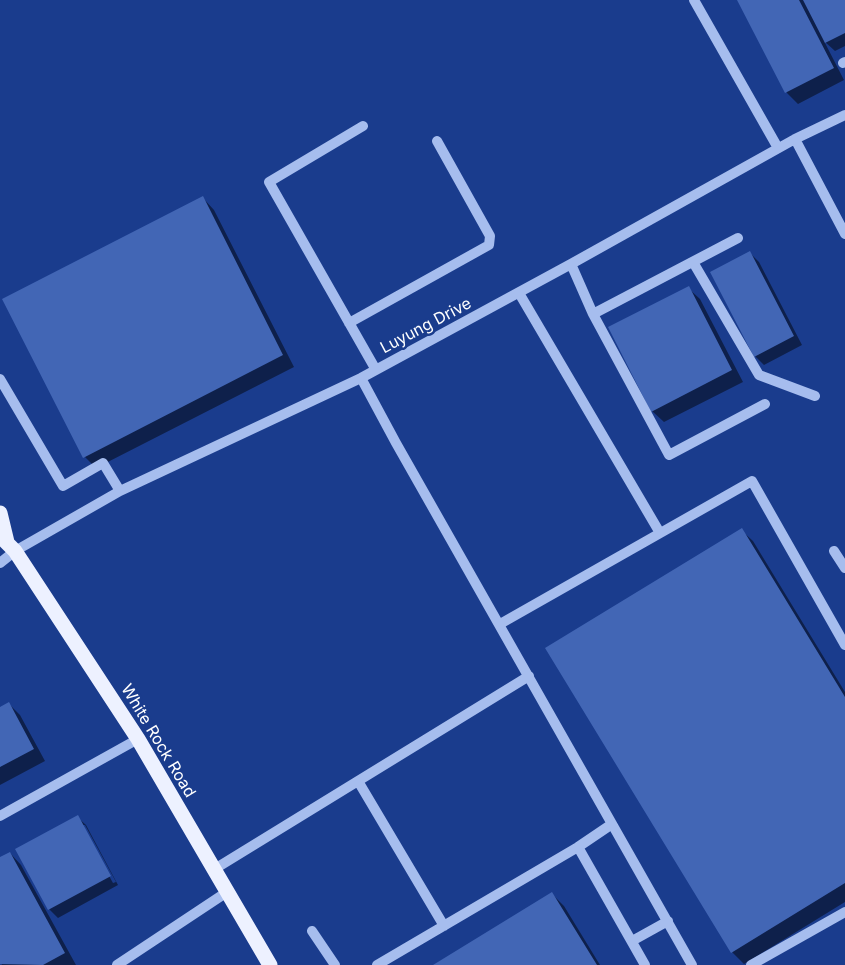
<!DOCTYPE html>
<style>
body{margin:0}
canvas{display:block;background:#1a3c8d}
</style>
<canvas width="845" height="965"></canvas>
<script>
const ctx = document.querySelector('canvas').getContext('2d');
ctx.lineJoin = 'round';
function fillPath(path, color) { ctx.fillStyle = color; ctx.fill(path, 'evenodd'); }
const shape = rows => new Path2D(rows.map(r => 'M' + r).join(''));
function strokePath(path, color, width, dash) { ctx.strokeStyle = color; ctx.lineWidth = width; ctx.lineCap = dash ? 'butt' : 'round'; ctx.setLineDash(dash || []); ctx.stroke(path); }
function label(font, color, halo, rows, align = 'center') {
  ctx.font = font + ' Inter,sans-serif'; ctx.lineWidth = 5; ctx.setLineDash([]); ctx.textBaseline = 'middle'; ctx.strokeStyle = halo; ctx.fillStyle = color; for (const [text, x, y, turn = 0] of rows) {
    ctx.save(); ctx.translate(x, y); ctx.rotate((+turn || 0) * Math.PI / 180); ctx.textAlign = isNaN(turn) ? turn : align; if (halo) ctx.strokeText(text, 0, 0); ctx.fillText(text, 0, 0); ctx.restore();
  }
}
fillPath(shape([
 [739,0,845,0,845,46,835,51,824,41,844,80,798,104,787,93],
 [203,198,214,210,294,367,96,468,85,457],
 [750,253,759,262,802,345,764,365,755,356],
 [688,288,700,299,743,382,664,422,652,411],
 [741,530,753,541,845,692,845,902,744,964,732,952],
 [9,704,20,715,45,761,0,785,0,708],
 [77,817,86,825,118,885,58,918,49,909],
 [81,825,85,825,116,882,113,883],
 [10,853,21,865,76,965,2,965,0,961,0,859],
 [552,894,564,906,600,965,435,965]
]), '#0007');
fillPath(shape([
 [737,0,799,0,834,68,785,93],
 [803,0,845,0,845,33,825,43],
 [203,196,283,355,83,458,2,299],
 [750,251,794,336,754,357,710,272],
 [689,286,732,370,651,412,608,327],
 [742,528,845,697,845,883,731,953,545,648],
 [9,702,34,749,0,767,0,707],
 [78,815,111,876,48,910,15,849],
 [10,852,65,953,43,965,0,964,0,857],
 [552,892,597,965,433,965]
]), '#4266b5');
strokePath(shape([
 [694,0,778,148],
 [843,63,845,62],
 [363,126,269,182,376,370],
 [795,139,845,234],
 [693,262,759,375,815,396],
 [571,264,593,314,669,455,765,404],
 [519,293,660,533],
 [593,314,738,238],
 [349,323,489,245,490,236,437,141],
 [361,378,396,443,692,965],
 [0,379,63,486,103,463,120,491],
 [834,551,845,568],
 [0,563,15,551,120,491,361,378,571,264,795,139,845,115],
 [500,624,752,481,845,645],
 [358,781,444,926],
 [0,816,138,739],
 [578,847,612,824],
 [213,870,529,676],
 [312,931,335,965],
 [632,941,668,921],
 [117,965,227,892],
 [377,965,578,847,645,965],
 [751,965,845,912]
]), '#a6bdee', 10);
strokePath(shape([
 [0,513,7,542],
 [0,536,15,551,138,739,270,965]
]), '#edf1ff', 15);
label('16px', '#fff', '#1a3c8d', [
 ["Luyung Drive",426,326,-28],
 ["White Rock Road",158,741,59]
]);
</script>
